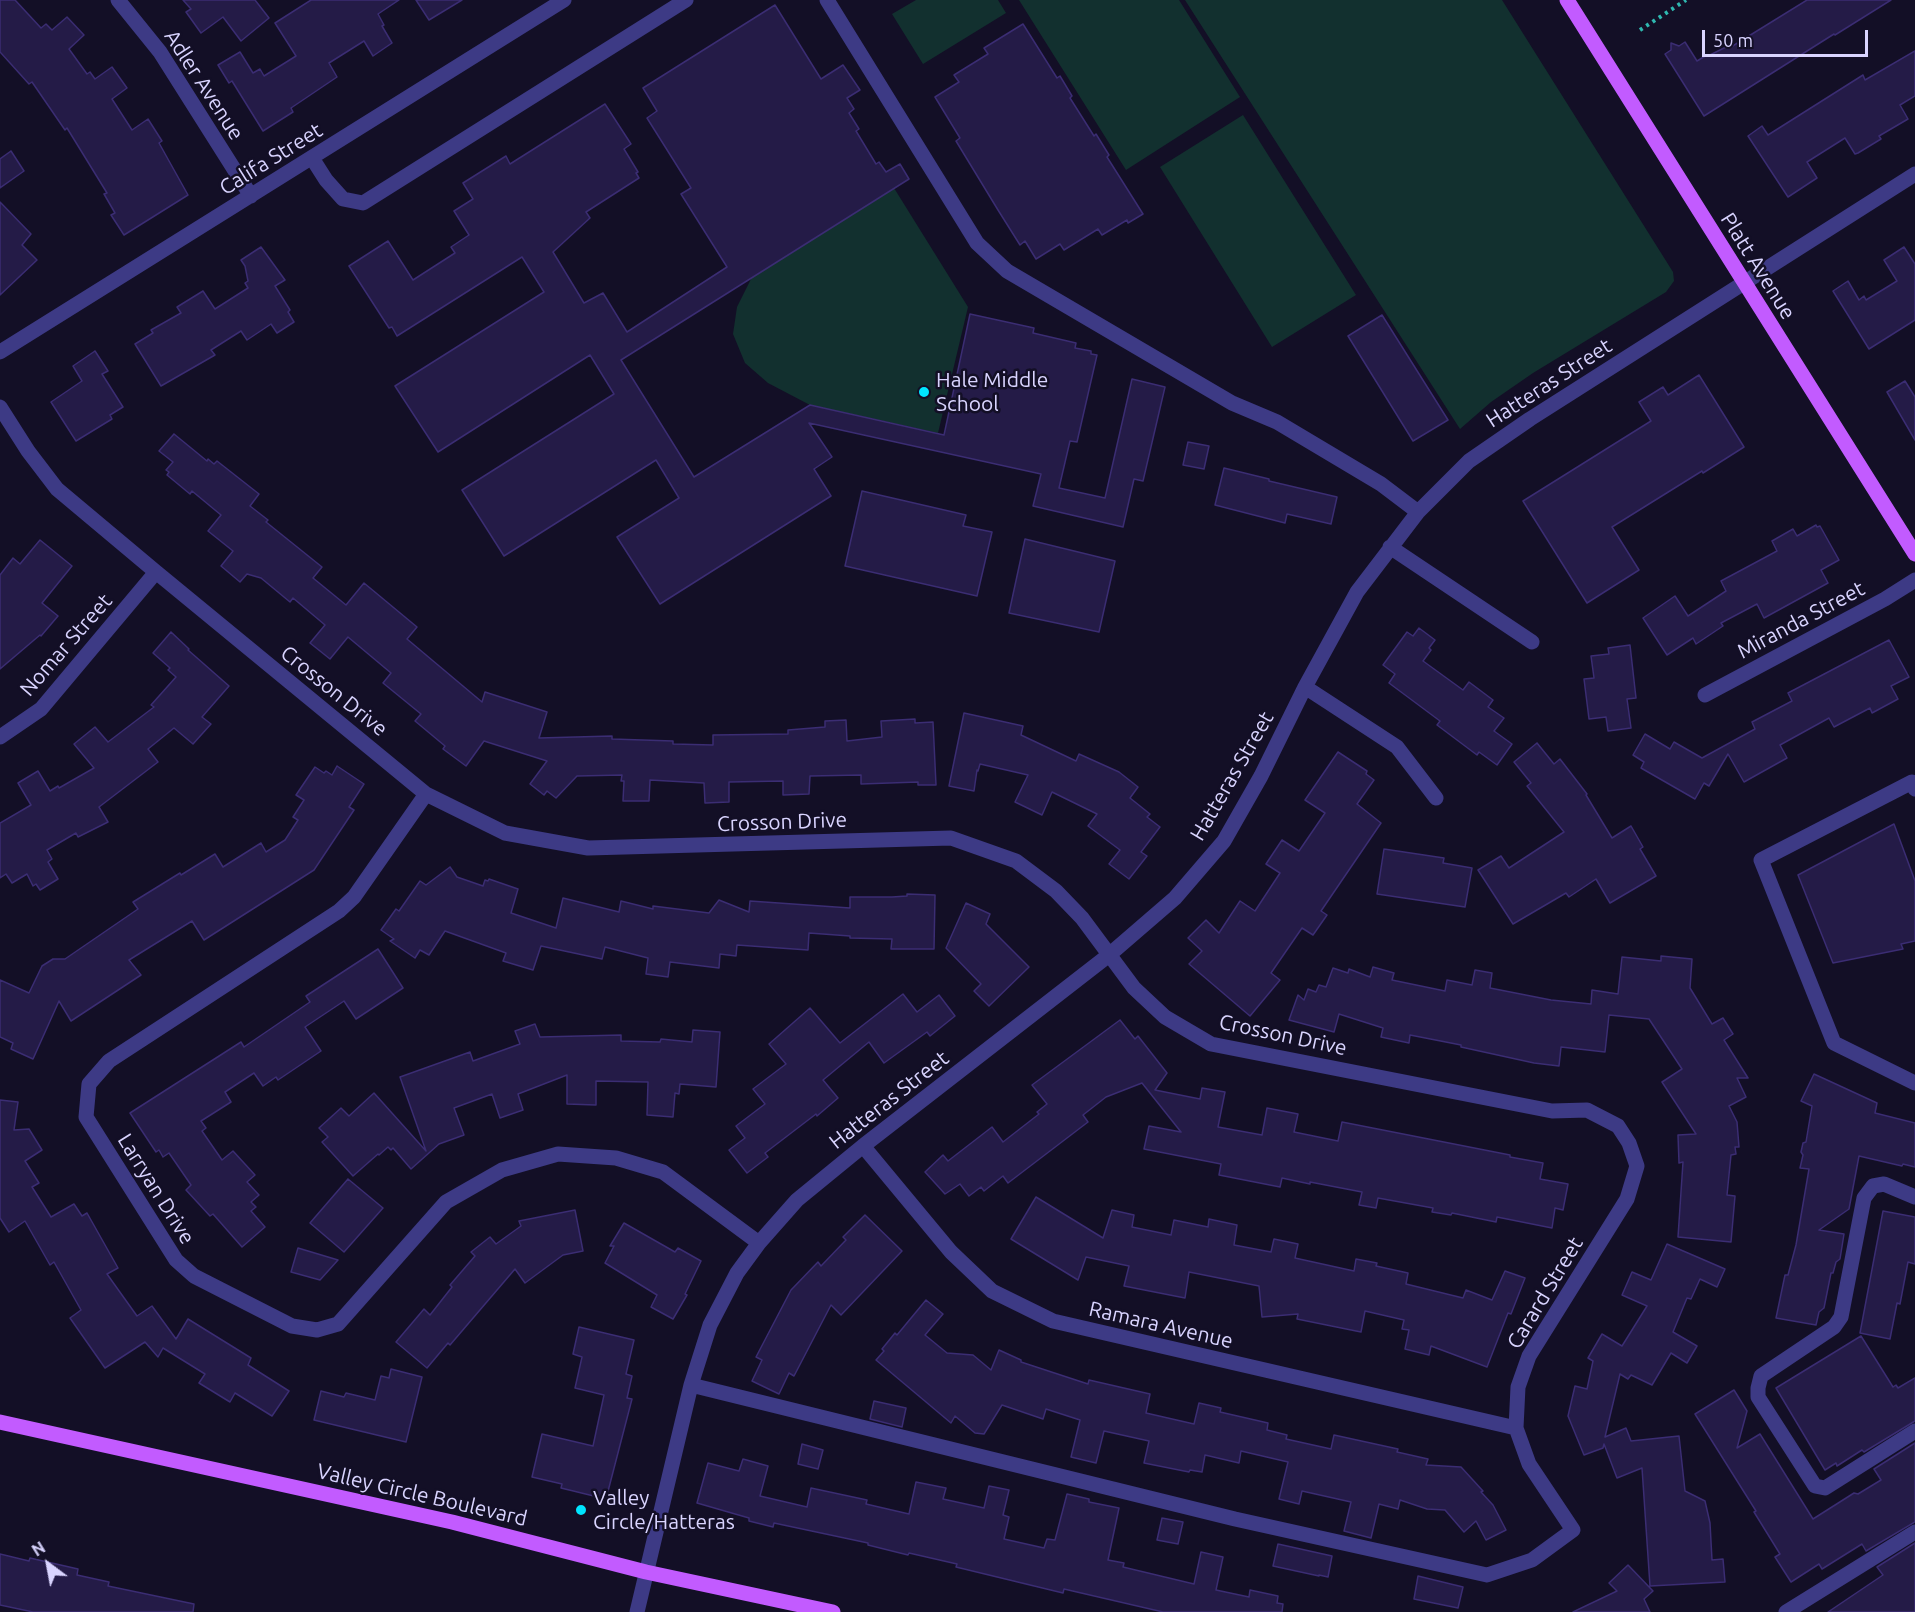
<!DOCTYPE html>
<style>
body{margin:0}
#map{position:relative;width:1915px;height:1612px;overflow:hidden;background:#130f26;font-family:Ubuntu,sans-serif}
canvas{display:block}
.north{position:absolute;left:18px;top:1534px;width:60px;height:60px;-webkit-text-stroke:4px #130f26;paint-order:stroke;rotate:328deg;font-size:16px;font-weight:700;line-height:24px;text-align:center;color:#d9d4ff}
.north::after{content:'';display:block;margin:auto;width:21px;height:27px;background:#d9d4ff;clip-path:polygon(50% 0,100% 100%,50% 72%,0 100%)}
.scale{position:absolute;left:1702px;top:30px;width:166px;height:27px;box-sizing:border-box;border:3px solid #d9d4ff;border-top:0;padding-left:8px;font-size:18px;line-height:21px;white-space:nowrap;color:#d9d4ff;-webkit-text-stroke:4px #130f26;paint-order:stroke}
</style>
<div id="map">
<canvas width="1915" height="1612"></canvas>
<div class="north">N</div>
<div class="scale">50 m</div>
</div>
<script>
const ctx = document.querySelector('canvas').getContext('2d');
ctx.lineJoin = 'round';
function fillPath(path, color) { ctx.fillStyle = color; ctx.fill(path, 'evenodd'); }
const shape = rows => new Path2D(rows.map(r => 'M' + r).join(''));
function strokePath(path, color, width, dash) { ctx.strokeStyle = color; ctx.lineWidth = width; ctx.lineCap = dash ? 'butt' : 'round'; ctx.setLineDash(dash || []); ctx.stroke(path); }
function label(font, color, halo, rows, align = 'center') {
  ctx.font = font + ' Ubuntu,sans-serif'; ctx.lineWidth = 5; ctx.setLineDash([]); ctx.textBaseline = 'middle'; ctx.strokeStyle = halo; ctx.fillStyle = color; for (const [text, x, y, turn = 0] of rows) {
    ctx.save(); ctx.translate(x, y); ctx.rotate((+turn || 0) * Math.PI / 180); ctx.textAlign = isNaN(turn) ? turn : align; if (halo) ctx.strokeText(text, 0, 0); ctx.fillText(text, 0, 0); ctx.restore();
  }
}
fillPath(shape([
 [916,0,998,0,1006,13,923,64,892,14],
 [1019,0,1179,0,1240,97,1126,170],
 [1185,0,1502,0,1673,272,1674,281,1666,292,1533,373,1491,402,1460,429],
 [1243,115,1356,295,1272,347,1160,167],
 [894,188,968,307,938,433,810,405,768,383,745,363,733,334,737,307,752,277]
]), '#12302f');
const building = shape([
 [0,0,15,0,41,28,46,24,52,30,67,17,84,35,69,49,87,74,90,72,95,79,112,67,127,88,112,99,132,130,148,119,162,141,159,143,188,195,124,235,111,215,115,213,104,194,107,193,67,128,65,130,32,82,29,84,0,52,0,0],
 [183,0,255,0,269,18,241,41,223,17,201,33,186,12,191,9,183,0],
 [311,0,399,0,378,14,384,25,382,26,392,43,373,56,364,41,329,63,337,77,291,108,293,112,263,131,232,81,229,83,218,65,240,52,253,73,260,69,264,76,296,56,275,23,311,0],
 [416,0,462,0,429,20,416,0],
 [1807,0,1891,0,1835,35,1834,34,1704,116,1665,54,1671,50,1671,43,1679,46,1685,42,1697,61,1707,55,1708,56,1730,45,1731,47,1807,0],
 [775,5,821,79,843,65,860,90,847,98,854,109,849,113,859,129,856,131,876,164,879,162,886,172,900,164,909,179,621,360,694,477,810,405,944,435,970,314,1034,328,1033,333,1076,343,1075,348,1091,351,1091,354,1097,355,1077,442,1070,441,1059,488,1105,498,1132,379,1165,387,1143,481,1134,479,1123,527,1033,506,1041,474,809,423,832,457,814,469,831,496,660,604,617,537,679,498,656,460,504,556,462,490,614,394,590,355,438,452,395,386,544,292,522,257,397,336,392,327,389,328,349,266,388,241,413,280,455,253,451,247,469,235,454,211,473,199,463,183,506,156,510,164,605,104,631,144,624,149,638,172,636,173,639,178,586,212,590,218,553,252,584,303,603,293,627,332,727,267,681,194,691,188,647,118,657,111,643,88,775,5],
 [1023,24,1057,78,1060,76,1072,96,1070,98,1094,136,1096,134,1109,155,1107,157,1143,214,1128,223,1127,220,1102,235,1098,229,1064,250,1060,244,1036,259,1025,241,1020,245,998,210,956,141,960,138,935,97,959,82,954,75,988,54,984,48,1023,24],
 [1915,51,1915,96,1900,105,1908,119,1879,136,1881,139,1858,153,1855,154,1845,138,1807,162,1817,178,1788,197,1748,136,1762,126,1768,135,1863,75,1865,80,1915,51],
 [11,151,24,171,0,188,0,159,11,151],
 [0,202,31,234,22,245,37,260,0,295,0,202],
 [261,247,285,280,275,286,290,310,288,312,294,322,277,333,271,324,247,340,241,331,211,350,215,355,161,386,135,344,153,333,151,330,181,313,177,307,203,291,215,309,248,288,245,283,248,281,245,266,241,260,261,247],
 [1904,247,1915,264,1915,320,1869,349,1833,291,1848,281,1859,300,1864,296,1866,300,1897,281,1884,260,1904,247],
 [1382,315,1448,420,1413,441,1348,336,1382,315],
 [95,351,108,371,102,374,123,407,110,415,112,419,76,441,51,402,82,381,73,366,95,351],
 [1699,375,1744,447,1703,473,1702,471,1612,527,1639,570,1587,603,1523,501,1651,421,1639,402,1663,387,1668,395,1699,375],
 [1905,381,1915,397,1915,440,1887,392,1905,381],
 [174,434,207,461,208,459,214,464,217,461,259,494,250,506,268,520,266,522,322,567,313,578,346,605,364,583,417,627,407,639,482,702,485,692,547,712,539,738,612,736,612,739,673,741,673,744,713,745,713,735,788,734,788,730,825,727,825,721,846,720,847,741,882,737,881,721,915,719,915,723,933,722,936,785,918,785,918,782,861,784,861,775,810,776,809,794,783,795,783,781,729,782,729,802,705,803,704,783,650,780,649,801,623,801,624,781,621,781,622,775,577,776,556,798,547,791,544,795,530,784,547,761,484,741,466,766,443,749,445,746,415,721,421,714,383,683,391,673,348,637,330,659,310,643,325,625,293,598,290,602,261,578,247,574,240,582,221,566,233,551,208,531,221,515,192,491,190,494,167,475,169,472,166,470,173,462,159,451,174,434],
 [1188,442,1209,446,1204,469,1183,465,1188,442],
 [1224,468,1269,479,1269,481,1337,497,1331,524,1287,514,1285,523,1215,505,1224,468],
 [862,491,966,515,963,526,992,532,977,596,845,566,862,491],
 [1816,525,1817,527,1820,526,1839,560,1821,570,1828,583,1764,618,1757,604,1721,623,1723,626,1696,644,1693,638,1667,655,1643,618,1675,596,1688,616,1726,591,1721,581,1777,551,1772,541,1793,529,1797,536,1816,525],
 [1025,539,1115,561,1099,632,1009,613,1025,539],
 [40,540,72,566,42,603,58,616,41,636,40,635,0,669,0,575,13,558,20,564,40,540],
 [1419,628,1435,640,1429,648,1431,650,1423,661,1463,690,1469,682,1493,700,1488,707,1504,718,1494,731,1512,744,1497,765,1479,752,1477,755,1437,725,1440,721,1389,683,1395,674,1383,665,1407,632,1413,636,1419,628],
 [171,632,189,649,188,650,229,686,202,717,211,724,193,744,174,728,148,749,158,762,99,807,108,822,78,837,76,833,47,850,52,859,48,862,58,879,40,890,36,884,33,886,27,874,12,883,6,874,0,878,0,823,31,805,18,783,38,771,50,791,58,786,59,788,94,768,74,744,95,727,108,742,154,707,151,705,176,677,168,670,170,668,153,653,171,632],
 [1889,640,1909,677,1891,686,1898,699,1872,713,1870,708,1834,727,1829,718,1780,745,1787,758,1744,782,1728,754,1709,786,1704,783,1695,799,1641,768,1644,762,1633,755,1645,734,1670,749,1674,742,1702,758,1755,729,1752,722,1792,701,1788,693,1889,640],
 [1630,645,1636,698,1627,699,1631,728,1608,731,1606,717,1589,719,1584,679,1594,678,1591,656,1609,654,1608,648,1630,645],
 [964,713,1023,726,1021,735,1076,761,1079,754,1119,772,1138,787,1130,798,1150,814,1147,817,1160,827,1141,852,1147,856,1129,879,1109,864,1120,850,1088,826,1097,814,1052,792,1042,815,1015,802,1028,775,980,764,978,771,977,770,974,791,949,786,964,713],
 [1537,743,1554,764,1560,759,1587,794,1586,795,1612,838,1631,826,1643,847,1640,849,1656,876,1610,903,1596,879,1569,897,1566,893,1513,924,1478,870,1501,856,1509,868,1564,832,1527,786,1531,783,1514,762,1537,743],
 [1338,752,1367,771,1366,774,1374,780,1357,804,1381,823,1321,911,1327,915,1313,935,1302,928,1271,973,1280,980,1250,1016,1189,964,1202,951,1188,938,1206,920,1219,933,1240,901,1255,911,1280,873,1266,864,1282,840,1299,851,1325,813,1305,800,1338,752],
 [337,766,364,784,349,807,354,810,314,870,204,940,192,921,129,960,141,975,71,1021,59,1001,33,1059,11,1049,13,1043,0,1037,0,980,29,993,42,966,53,959,65,959,138,909,133,902,180,873,181,875,215,854,223,867,261,843,266,852,285,840,298,820,293,817,304,800,296,795,315,767,324,773,326,771,332,775,337,766],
 [1894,824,1915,881,1915,941,1901,944,1903,949,1833,963,1798,875,1894,824],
 [1384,849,1444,858,1443,863,1472,868,1465,907,1377,894,1384,849],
 [450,867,457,877,483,886,485,880,488,881,489,879,518,889,511,913,556,928,563,898,619,912,621,901,653,909,653,906,709,913,719,900,749,912,750,901,850,908,850,897,892,897,907,896,907,894,935,895,934,949,891,949,892,939,850,938,850,936,809,933,808,950,737,945,736,956,720,954,719,968,670,962,668,977,646,974,648,958,605,947,602,959,541,946,533,970,503,961,506,953,445,931,429,955,420,950,415,958,390,941,394,939,381,930,396,909,399,911,420,881,426,885,450,867],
 [966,903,990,914,986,924,1029,967,989,1006,974,991,981,984,946,948,966,903],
 [378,949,403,988,356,1019,344,1001,305,1027,321,1051,278,1080,276,1077,263,1086,254,1073,225,1092,231,1102,201,1121,206,1128,202,1131,222,1160,233,1151,255,1175,247,1182,259,1195,251,1202,256,1207,251,1211,265,1227,242,1247,213,1214,210,1216,186,1190,191,1185,169,1153,163,1157,159,1150,156,1152,130,1113,241,1042,244,1047,310,1002,306,996,378,949],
 [1661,956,1692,959,1690,988,1712,1024,1723,1018,1733,1034,1724,1040,1748,1078,1737,1078,1746,1097,1729,1106,1737,1122,1739,1147,1735,1147,1736,1154,1731,1155,1727,1195,1735,1196,1731,1242,1678,1237,1683,1162,1679,1163,1678,1135,1696,1134,1662,1082,1682,1069,1649,1019,1609,1015,1605,1052,1561,1047,1559,1066,1534,1063,1461,1047,1461,1045,1410,1035,1409,1043,1381,1037,1383,1028,1339,1014,1334,1032,1289,1020,1298,995,1304,1000,1308,989,1316,992,1319,985,1326,987,1333,968,1348,973,1349,969,1370,977,1373,967,1394,973,1392,980,1445,991,1447,980,1472,985,1475,970,1492,973,1490,988,1551,1000,1591,1004,1592,990,1618,994,1622,957,1661,961,1661,956],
 [903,994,917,1012,939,995,955,1016,930,1036,927,1032,884,1063,869,1042,823,1080,838,1098,817,1116,816,1114,765,1153,768,1157,747,1173,729,1150,745,1138,736,1126,765,1104,753,1089,786,1064,769,1044,810,1008,840,1043,903,994],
 [1120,1020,1135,1039,1138,1036,1167,1073,1155,1090,1200,1099,1202,1088,1225,1092,1218,1127,1262,1135,1267,1108,1298,1114,1294,1132,1338,1141,1342,1122,1510,1155,1510,1157,1543,1163,1540,1179,1568,1184,1563,1210,1555,1208,1552,1228,1497,1217,1496,1222,1452,1213,1451,1215,1432,1212,1433,1208,1378,1198,1376,1208,1359,1205,1362,1192,1310,1182,1310,1184,1282,1178,1280,1187,1219,1175,1221,1164,1144,1149,1149,1126,1181,1132,1142,1083,1106,1097,1083,1115,1088,1122,1008,1183,1003,1176,984,1191,981,1187,969,1196,960,1184,945,1194,925,1172,943,1155,948,1161,992,1127,1003,1142,1039,1114,1037,1112,1047,1104,1032,1085,1120,1020],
 [535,1024,540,1037,621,1035,621,1041,660,1042,661,1039,692,1042,693,1030,720,1032,716,1087,680,1084,679,1094,675,1093,673,1117,647,1115,648,1082,596,1081,596,1105,567,1104,567,1075,518,1094,523,1110,500,1118,492,1094,454,1108,464,1135,439,1144,411,1169,393,1148,391,1150,388,1147,379,1155,378,1154,353,1176,322,1142,328,1137,319,1128,341,1108,349,1116,374,1093,426,1151,400,1077,470,1052,473,1061,520,1044,515,1031,535,1024],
 [1814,1074,1877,1103,1875,1113,1915,1123,1915,1167,1903,1164,1902,1166,1859,1156,1849,1209,1819,1230,1844,1234,1840,1259,1836,1262,1833,1273,1831,1273,1824,1308,1819,1312,1816,1325,1776,1318,1785,1275,1788,1275,1796,1245,1809,1169,1800,1168,1803,1155,1801,1152,1803,1143,1806,1142,1812,1106,1801,1101,1814,1074],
 [0,1100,18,1102,14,1130,29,1129,42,1150,25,1161,39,1183,32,1187,51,1217,74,1204,82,1216,87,1213,118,1268,107,1274,137,1316,152,1306,176,1339,188,1319,251,1358,248,1365,289,1391,272,1416,235,1393,230,1402,199,1383,205,1374,163,1348,158,1357,145,1342,105,1368,70,1318,81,1310,54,1262,50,1265,25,1221,9,1232,0,1218,0,1100],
 [348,1179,383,1208,344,1252,310,1223,348,1179],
 [1036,1197,1103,1238,1112,1210,1134,1215,1132,1227,1171,1235,1174,1220,1208,1227,1209,1219,1237,1225,1234,1245,1271,1252,1274,1239,1298,1244,1295,1258,1354,1271,1356,1259,1377,1263,1376,1266,1408,1273,1406,1284,1463,1298,1466,1290,1492,1300,1505,1271,1525,1278,1511,1314,1508,1313,1487,1367,1431,1346,1429,1355,1405,1349,1409,1330,1402,1329,1404,1320,1365,1311,1361,1332,1297,1319,1298,1314,1262,1317,1259,1286,1189,1272,1185,1298,1124,1286,1129,1266,1086,1257,1078,1280,1011,1239,1036,1197],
 [575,1210,583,1251,563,1255,525,1283,515,1269,450,1345,448,1343,427,1368,396,1342,424,1309,430,1315,452,1287,450,1285,475,1256,471,1252,490,1237,496,1244,521,1226,519,1221,575,1210],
 [1883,1211,1915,1217,1915,1264,1908,1262,1900,1304,1897,1303,1890,1339,1860,1333,1883,1211],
 [865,1215,902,1251,841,1315,831,1305,794,1376,789,1373,779,1394,752,1381,762,1360,756,1357,791,1290,818,1262,821,1266,846,1240,843,1237,865,1215],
 [624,1223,675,1252,678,1248,701,1261,685,1294,687,1295,673,1319,651,1307,657,1295,605,1263,614,1246,610,1246,624,1223],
 [1667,1244,1725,1269,1717,1287,1700,1279,1691,1299,1687,1298,1673,1332,1697,1346,1687,1363,1671,1353,1652,1385,1631,1375,1628,1379,1620,1374,1605,1437,1626,1428,1631,1441,1679,1436,1685,1491,1705,1501,1710,1523,1712,1560,1723,1559,1725,1582,1650,1586,1642,1468,1617,1478,1604,1444,1603,1448,1584,1455,1568,1416,1575,1386,1587,1389,1593,1361,1588,1358,1602,1334,1622,1346,1647,1306,1622,1295,1632,1272,1651,1280,1667,1244],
 [298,1248,338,1260,320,1280,291,1272,298,1248],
 [926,1300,943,1314,925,1335,947,1353,973,1355,991,1370,999,1350,1021,1360,1021,1362,1088,1384,1089,1380,1150,1394,1146,1413,1194,1424,1199,1403,1221,1408,1220,1412,1268,1423,1267,1430,1287,1435,1286,1439,1331,1449,1334,1435,1398,1449,1397,1452,1428,1459,1426,1465,1461,1467,1483,1491,1481,1492,1493,1505,1506,1530,1486,1540,1476,1521,1464,1532,1445,1510,1427,1509,1400,1500,1398,1509,1379,1504,1371,1538,1344,1531,1351,1502,1302,1491,1299,1504,1279,1499,1288,1462,1241,1451,1239,1463,1205,1455,1202,1472,1190,1470,1189,1472,1144,1463,1149,1441,1104,1431,1096,1463,1071,1457,1080,1420,1046,1409,1043,1419,1002,1405,984,1434,975,1433,955,1416,951,1423,876,1360,884,1351,882,1349,895,1333,897,1335,926,1300],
 [579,1327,634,1340,626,1374,632,1376,627,1398,632,1399,606,1499,561,1488,562,1484,532,1477,542,1434,593,1446,604,1395,575,1388,582,1357,573,1354,579,1327],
 [1861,1336,1893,1387,1896,1385,1898,1388,1915,1378,1915,1421,1864,1452,1862,1450,1837,1466,1836,1463,1825,1470,1776,1388,1861,1336],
 [391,1369,422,1377,406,1442,314,1420,321,1391,344,1397,346,1393,375,1400,381,1376,389,1378,391,1369],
 [1734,1390,1747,1411,1737,1448,1760,1434,1813,1519,1854,1493,1858,1494,1881,1480,1874,1469,1915,1443,1915,1522,1866,1551,1862,1544,1822,1569,1819,1564,1791,1582,1775,1557,1780,1554,1754,1512,1756,1511,1695,1414,1734,1390],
 [874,1401,906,1408,902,1427,870,1419,874,1401],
 [802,1444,823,1450,818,1469,798,1464,802,1444],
 [743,1459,768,1466,760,1496,807,1507,811,1488,867,1500,866,1504,909,1514,916,1482,946,1488,943,1499,984,1508,989,1486,1009,1490,1003,1515,1009,1517,1004,1539,1044,1548,1047,1539,1055,1540,1067,1494,1089,1499,1089,1502,1119,1508,1108,1560,1124,1563,1123,1567,1194,1584,1201,1552,1223,1557,1216,1590,1249,1597,1250,1590,1278,1596,1277,1603,1283,1604,1282,1612,1163,1612,1064,1589,1063,1593,956,1567,957,1564,909,1553,908,1555,868,1545,868,1543,774,1523,773,1527,749,1521,749,1518,697,1503,708,1463,739,1471,743,1459],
 [1162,1518,1183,1522,1178,1544,1157,1540,1162,1518],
 [1915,1543,1915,1612,1828,1612,1883,1575,1877,1567,1915,1543],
 [1278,1544,1332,1556,1328,1577,1319,1575,1319,1576,1273,1566,1278,1544],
 [0,1554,29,1561,30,1558,78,1569,77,1575,109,1582,108,1586,194,1604,193,1612,33,1612,0,1605,0,1554],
 [1628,1565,1653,1591,1644,1599,1650,1612,1573,1612,1617,1591,1609,1583,1628,1565],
 [1418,1576,1463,1587,1458,1608,1414,1599,1418,1576]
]);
fillPath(building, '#241b47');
strokePath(building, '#3b2d73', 1.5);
strokePath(shape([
 [1640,30,1686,0]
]), '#2fb8b0', 4, [3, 4.5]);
strokePath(shape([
 [118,0,160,52,251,196],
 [827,0,977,243,1007,271,1232,403,1277,422,1381,484,1418,512],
 [312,158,326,180,343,199,363,203,686,0],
 [0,352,564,0],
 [0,407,28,451,57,489,156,572,426,794,505,833,588,848,951,838,1016,861,1056,891,1082,918,1134,988,1165,1017,1211,1044,1552,1111,1587,1110,1618,1126,1629,1143,1637,1166,1627,1199,1529,1356,1518,1387,1516,1428,1529,1464,1573,1530,1532,1560,1487,1575,1235,1519,691,1385],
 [1390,547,1532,642],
 [1305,687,1397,747,1436,798],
 [1705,695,1885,599,1915,580],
 [0,737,41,709,156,572],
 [1915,789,1912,782,1761,860,1834,1043,1915,1083],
 [426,794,354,897,339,911,109,1061,89,1084,86,1117,176,1260,194,1276,292,1326,317,1330,338,1324,446,1202,502,1170,558,1154,616,1158,663,1172,759,1243],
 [863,1146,951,1252,992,1291,1053,1321,1516,1428],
 [1915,1197,1884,1184,1873,1186,1864,1198,1841,1317,1834,1327,1761,1376,1758,1388,1758,1397,1815,1486,1825,1488,1915,1431],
 [637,1612,691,1385,710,1325,737,1273,759,1243,797,1200,863,1146,1109,955,1175,898,1224,841,1261,776,1305,687,1357,592,1418,512,1469,461,1530,419,1915,174],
 [1786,1612,1915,1532]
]), '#3d3a85', 15);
strokePath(shape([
 [1567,0,1915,554],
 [0,1422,452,1522,646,1572,833,1612]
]), '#c25bff', 15);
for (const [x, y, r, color] of [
 [924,392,6,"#00e5ff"],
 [581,1510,6,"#00e5ff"]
]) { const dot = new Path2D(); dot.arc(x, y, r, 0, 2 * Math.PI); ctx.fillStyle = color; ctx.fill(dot); strokePath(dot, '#130f26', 2); }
label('21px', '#d9d4ff', '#130f26', [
 ["Adler Avenue",204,85,57],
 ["Califa Street",271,159,-32],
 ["Platt Avenue",1758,266,58],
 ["Hatteras Street",1549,383,-33],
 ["Miranda Street",1801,620,-28],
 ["Nomar Street",66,645,-49],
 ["Crosson Drive",334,691,39],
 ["Hatteras Street",1232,776,-60],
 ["Crosson Drive",782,822,-2],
 ["Crosson Drive",1283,1035,12],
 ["Hatteras Street",889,1100,-38],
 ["Larryan Drive",156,1189,58],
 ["Carard Street",1545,1293,-59],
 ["Ramara Avenue",1161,1325,13],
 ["Valley Circle Boulevard",422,1495,13]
]);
label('21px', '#d9d4ff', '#130f26', [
 ["Hale Middle",936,380],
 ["School",936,404],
 ["Valley",593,1498],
 ["Circle/Hatteras",593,1522]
], 'left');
</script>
